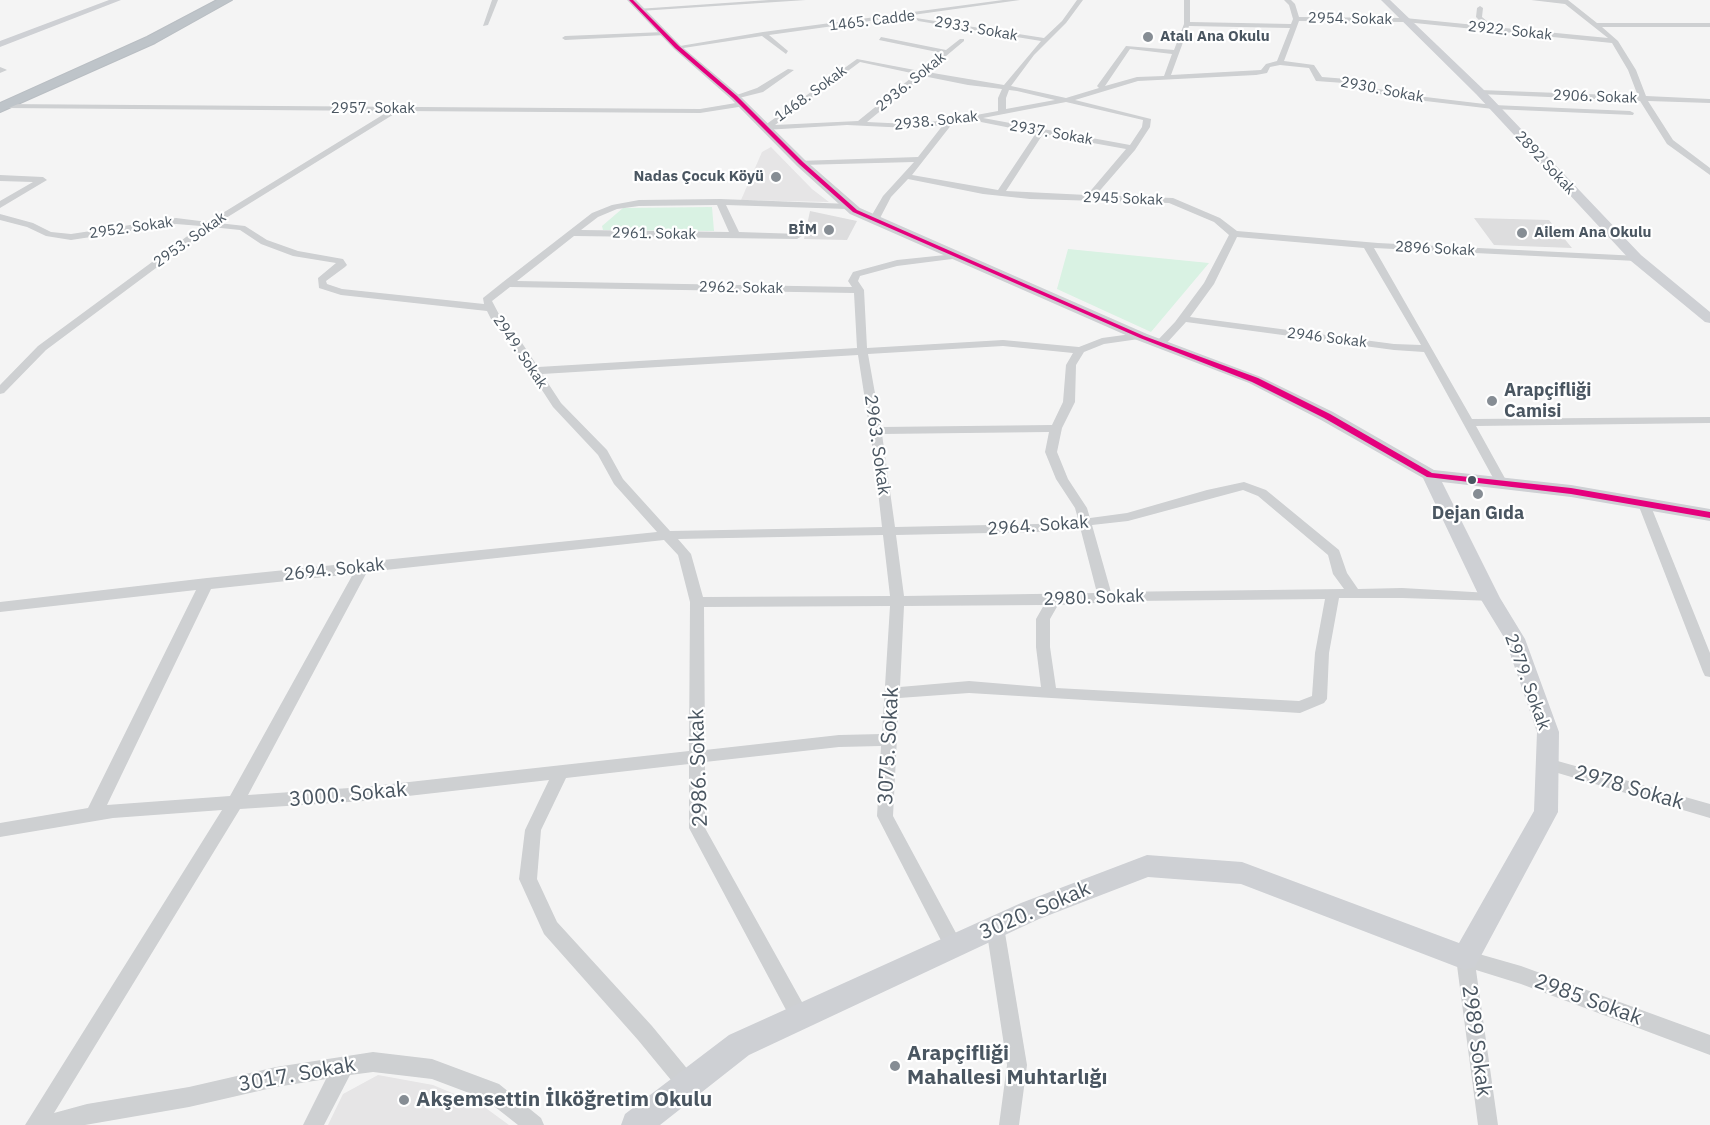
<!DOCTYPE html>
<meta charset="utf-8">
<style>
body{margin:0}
canvas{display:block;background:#f4f4f4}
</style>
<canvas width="1710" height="1125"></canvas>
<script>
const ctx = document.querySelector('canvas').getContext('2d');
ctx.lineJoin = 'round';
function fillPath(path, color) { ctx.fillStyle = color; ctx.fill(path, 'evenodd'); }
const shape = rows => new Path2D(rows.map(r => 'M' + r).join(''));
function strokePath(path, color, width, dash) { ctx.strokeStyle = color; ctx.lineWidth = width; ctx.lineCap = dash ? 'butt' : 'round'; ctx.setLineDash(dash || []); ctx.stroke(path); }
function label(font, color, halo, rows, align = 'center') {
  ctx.font = font + ' "IBM Plex Sans",sans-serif'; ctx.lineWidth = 4.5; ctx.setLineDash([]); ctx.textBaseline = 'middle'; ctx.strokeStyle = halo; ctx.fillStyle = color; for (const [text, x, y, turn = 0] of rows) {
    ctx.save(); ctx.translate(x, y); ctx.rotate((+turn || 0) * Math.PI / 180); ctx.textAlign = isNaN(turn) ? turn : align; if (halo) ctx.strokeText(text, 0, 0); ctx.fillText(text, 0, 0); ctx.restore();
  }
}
fillPath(shape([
 [771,147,812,189,829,202,741,200,762,152],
 [378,1075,433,1085,483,1106,509,1125,328,1125,343,1094]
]), '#e6e5e6');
fillPath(shape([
 [712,207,714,231,603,230,602,226,623,208],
 [1068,249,1209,263,1151,332,1057,289]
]), '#d9f2e3');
fillPath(shape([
 [810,211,857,221,847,240,804,239],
 [1474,218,1549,220,1572,248,1494,245]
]), '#ddddde');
const highway = shape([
 [217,0,232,0,155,43,0,112,0,103,147,37,217,0]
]);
strokePath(highway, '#b9bec3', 2);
fillPath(shape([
 [492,0,498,0,488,25,483,26,492,0],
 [769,0,806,0,640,11,637,9,769,0],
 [1003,0,1020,0,769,35,788,51,786,54,762,36,677,49,674,47,763,32,1003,0],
 [1077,0,1083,0,1066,23,1034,55,1011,86,1066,98,1099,88,1097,86,1126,46,1174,50,1184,24,1184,0,1190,0,1190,22,1291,24,1293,19,1289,5,1284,0,1291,0,1295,4,1299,17,1405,18,1485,26,1476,17,1477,8,1480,6,1483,8,1482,17,1494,27,1608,38,1565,4,1531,0,1568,0,1597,23,1710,23,1710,27,1602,27,1618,41,1636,70,1646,96,1710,99,1710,103,1648,101,1673,140,1710,168,1710,175,1667,144,1640,101,1480,94,1476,92,1480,90,1638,96,1628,70,1612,43,1405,22,1299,21,1284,61,1314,65,1322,77,1360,80,1367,87,1417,96,1493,105,1630,111,1634,113,1633,115,1493,109,1417,100,1361,91,1358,84,1316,81,1309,68,1280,65,1270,67,1267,73,1256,75,1138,81,1075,100,1151,119,1150,127,1135,150,1096,195,1173,198,1220,218,1237,231,1378,243,1639,256,1641,258,1636,261,1374,248,1472,419,1710,417,1710,423,1476,426,1507,482,1505,485,1497,485,1424,352,1394,350,1186,322,1164,346,1156,346,1156,342,1175,322,1204,283,1229,235,1214,222,1169,203,1030,199,983,194,908,179,891,197,879,220,874,223,869,220,883,196,914,162,801,165,798,165,798,161,918,157,943,125,909,128,847,125,765,130,761,128,857,59,920,71,942,53,879,40,881,37,946,50,960,39,964,39,964,41,927,72,1004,85,1041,41,918,21,916,18,1044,38,1062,21,1077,0],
 [1189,26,1290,28,1277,61,1266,64,1261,70,1171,75,1189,26],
 [1130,49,1172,54,1164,76,1137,77,1105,86,1130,49],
 [860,62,916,74,858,121,775,125,860,62],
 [923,76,968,85,1002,89,998,98,998,111,949,120,909,124,867,122,923,76],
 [1009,90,1017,91,1055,100,1006,109,1006,98,1009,90],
 [1066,102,1143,120,1142,127,1130,145,983,118,1066,102],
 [978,119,981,122,1036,133,998,190,912,175,952,124,978,119],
 [1043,134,1126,149,1087,195,1006,191,1043,134],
 [1237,237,1364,248,1421,345,1394,344,1190,317,1214,284,1237,237],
 [664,32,666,35,565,40,562,38,565,36,664,32],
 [0,67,5,69,7,70,0,73,0,67],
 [788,69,794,70,763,92,735,99,731,97,757,88,788,69],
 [742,102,745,102,745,106,700,113,399,111,218,223,245,226,267,240,298,251,343,259,347,265,345,267,326,281,327,284,342,289,484,304,483,298,503,282,592,213,612,205,639,200,720,199,850,204,850,208,847,209,726,205,739,232,800,234,802,236,797,239,574,236,517,281,852,287,848,281,853,272,897,260,955,254,955,258,952,259,897,266,860,276,858,281,864,290,867,348,1003,340,1079,347,1102,338,1139,333,1144,336,1139,339,1104,344,1084,352,1076,365,1075,402,1062,428,1057,452,1068,479,1087,508,1090,518,1127,513,1207,490,1244,482,1266,490,1339,550,1347,573,1358,589,1402,588,1490,593,1497,598,1495,601,1402,598,1339,598,1329,653,1327,699,1324,703,1300,713,969,693,899,698,893,816,963,946,961,952,954,954,947,952,877,816,881,746,839,747,705,762,705,828,807,1011,810,1017,807,1023,800,1026,793,1023,689,828,689,764,566,778,541,830,537,879,557,922,652,1026,694,1077,697,1084,694,1091,687,1094,680,1091,638,1040,544,934,519,879,525,830,549,780,364,801,240,809,54,1113,87,1104,189,1087,276,1067,373,1052,432,1059,499,1084,541,1118,544,1125,518,1125,485,1099,432,1079,373,1072,350,1075,324,1125,303,1125,326,1079,276,1087,189,1107,85,1125,25,1125,222,810,113,818,0,837,0,823,88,808,196,590,0,612,0,602,207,578,657,532,614,484,598,455,553,407,514,347,493,323,487,311,341,295,319,288,318,278,336,263,293,256,261,244,240,230,211,227,46,350,4,393,0,394,0,385,38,346,201,226,176,224,71,240,46,236,27,227,0,220,0,214,33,223,51,232,71,234,176,218,208,222,389,111,3,108,0,108,0,104,700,109,742,102],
 [717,205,729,232,581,230,598,217,617,209,639,206,717,205],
 [510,287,854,293,857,348,538,367,522,343,502,320,492,301,510,287],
 [1003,346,1073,353,1066,365,1063,402,1052,425,881,427,868,354,1003,346],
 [858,355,875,464,882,527,670,531,623,479,607,450,561,403,542,374,858,355],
 [1049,432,1045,452,1056,479,1075,508,1078,519,1037,524,895,527,882,434,1049,432],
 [1243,490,1258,496,1328,555,1333,574,1344,589,1111,592,1092,525,1128,521,1243,490],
 [1080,527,1097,593,904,596,896,535,1037,532,1080,527],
 [883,535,890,596,703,597,691,554,678,539,883,535],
 [664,540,678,555,690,602,689,751,364,787,248,795,367,572,664,540],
 [353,574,230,796,107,805,211,589,353,574],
 [1325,599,1315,653,1312,696,1299,701,1056,688,1050,647,1050,619,1058,605,1133,601,1325,599],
 [1044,605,1036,619,1036,647,1041,687,969,681,900,687,904,606,1044,605],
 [890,606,882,734,839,735,705,750,704,607,890,606],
 [0,175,43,177,47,180,0,208,0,201,33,182,0,181,0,175],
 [1644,500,1650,504,1710,653,1710,677,1705,676,1703,672,1638,504,1644,500],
 [1547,758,1710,804,1710,818,1541,768,1539,764,1541,760,1547,758],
 [995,919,1001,921,1004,927,1027,1065,1019,1125,999,1125,1007,1065,986,927,989,921,995,919],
 [1465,950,1521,966,1710,1035,1710,1055,1521,984,1476,970,1498,1125,1478,1125,1456,958,1458,952,1465,950]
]), '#ced0d2');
fillPath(shape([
 [109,0,121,0,0,47,0,41,109,0],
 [627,0,636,0,680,45,739,95,805,160,860,208,1147,334,1261,377,1333,412,1434,470,1571,485,1710,509,1710,521,1571,497,1442,482,1500,598,1525,639,1559,732,1558,812,1475,967,1465,970,1241,884,1148,877,1039,919,749,1055,660,1125,621,1125,625,1114,729,1035,1021,903,1147,855,1242,862,1459,943,1534,811,1537,732,1505,639,1480,598,1423,478,1321,420,1249,383,1137,340,850,214,797,166,731,99,674,49,627,0],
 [1381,0,1390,0,1484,90,1641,255,1710,312,1710,323,1705,322,1631,261,1476,94,1381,0]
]), '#ced0d4');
fillPath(highway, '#bec4c9');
fillPath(shape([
 [629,0,633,0,679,46,737,96,803,162,857,210,1144,336,1258,378,1330,414,1432,473,1571,488,1710,512,1710,518,1571,494,1427,477,1324,418,1252,382,1140,338,853,212,799,164,733,98,675,48,629,0]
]), '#e5007d');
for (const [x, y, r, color] of [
 [1148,37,6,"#868d94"],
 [776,177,6,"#868d94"],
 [829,230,6,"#868d94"],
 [1522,233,6,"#868d94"],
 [1492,401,6,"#868d94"],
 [1472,480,5,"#4a5661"],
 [1478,494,6,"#868d94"],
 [895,1066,6,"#868d94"],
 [404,1100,6,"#868d94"]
]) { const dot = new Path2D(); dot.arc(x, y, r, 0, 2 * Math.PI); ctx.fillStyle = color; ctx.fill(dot); strokePath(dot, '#fff', 2); }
label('15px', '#4a5661', '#fff', [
 ["2954. Sokak",1350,19,1],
 ["1465. Cadde",872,21,-7],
 ["2933. Sokak",976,29,10],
 ["2922. Sokak",1510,31,6],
 ["2936. Sokak",911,82,-39],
 ["2930. Sokak",1382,90,11],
 ["1468. Sokak",811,94,-36],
 ["2906. Sokak",1595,97,2],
 ["2957. Sokak",373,109],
 ["2938. Sokak",936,121,-6],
 ["2937. Sokak",1051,133,10],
 ["2892 Sokak",1545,163,47],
 ["2945 Sokak",1123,199,2],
 ["2952. Sokak",131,228,-8],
 ["2961. Sokak",654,234,1],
 ["2953. Sokak",190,240,-35],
 ["2896 Sokak",1435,249,3],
 ["2962. Sokak",741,288,1],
 ["2946 Sokak",1327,338,7],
 ["2949. Sokak",520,352,56]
]);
label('bold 15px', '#4a5661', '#fff', [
 ["Atalı Ana Okulu",1160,37],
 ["Nadas Çocuk Köyü",764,177,"right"],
 ["BİM",817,230,"right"],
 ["Ailem Ana Okulu",1534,233]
], 'left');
label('bold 18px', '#4a5661', '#fff', [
 ["Arapçifliği",1504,391],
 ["Camisi",1504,412],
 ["Dejan Gıda",1478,514,"center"]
], 'left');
label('18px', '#4a5661', '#fff', [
 ["2963. Sokak",877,445,82],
 ["2964. Sokak",1038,526,-4],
 ["2694. Sokak",334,570,-6],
 ["2980. Sokak",1094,598,-2],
 ["2979. Sokak",1527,682,70]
]);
label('21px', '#4a5661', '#fff', [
 ["3075. Sokak",889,746,-87],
 ["2986. Sokak",699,768,-92],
 ["2978 Sokak",1629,788,16],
 ["3000. Sokak",348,795,-5],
 ["3020. Sokak",1035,911,-23],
 ["2985 Sokak",1588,1000,20],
 ["2989 Sokak",1476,1041,82],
 ["3017. Sokak",297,1075,-10]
]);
label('bold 21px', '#4a5661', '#fff', [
 ["Arapçifliği",907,1054],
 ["Mahallesi Muhtarlığı",907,1078],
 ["Akşemsettin İlköğretim Okulu",416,1100]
], 'left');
</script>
